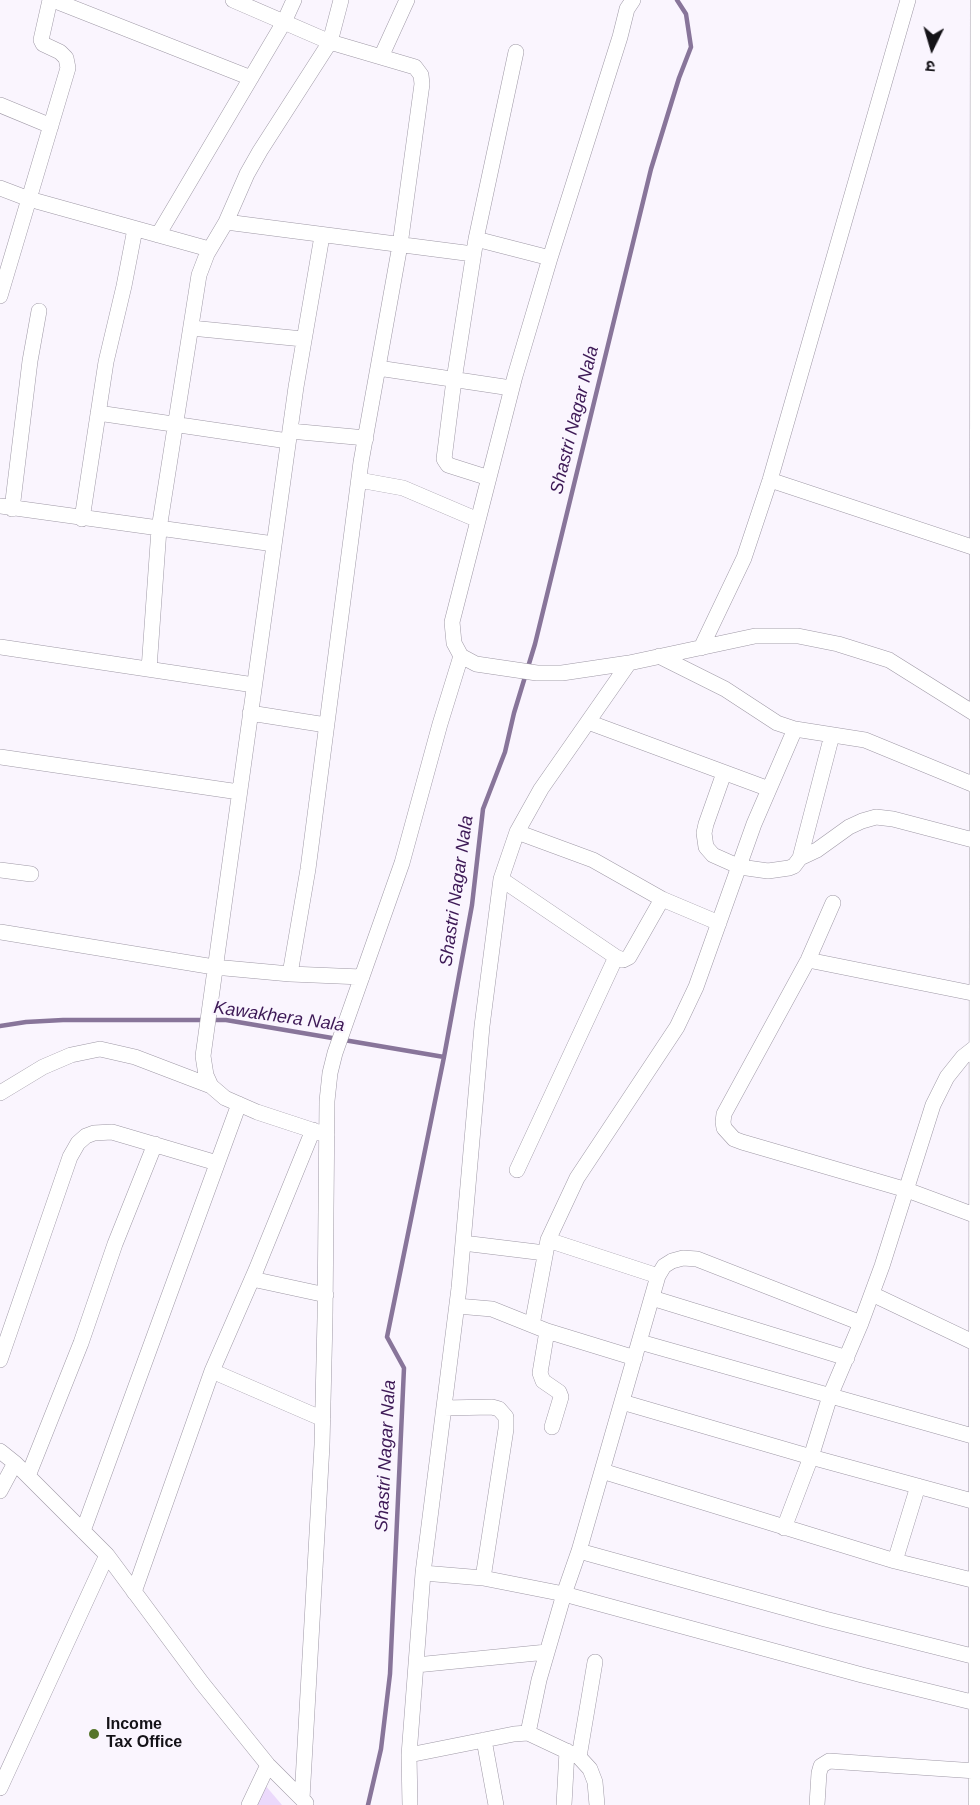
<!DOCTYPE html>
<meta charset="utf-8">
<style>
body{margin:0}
#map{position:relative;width:980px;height:1805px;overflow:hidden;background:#faf5fe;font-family:Arial,"Noto Sans Devanagari",sans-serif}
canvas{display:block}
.north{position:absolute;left:902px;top:18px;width:60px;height:60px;-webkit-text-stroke:4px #faf5fe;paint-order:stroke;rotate:185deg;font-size:16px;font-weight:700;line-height:24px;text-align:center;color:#141217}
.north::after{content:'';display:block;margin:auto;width:21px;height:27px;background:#141217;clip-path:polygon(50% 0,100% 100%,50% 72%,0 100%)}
</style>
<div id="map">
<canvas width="980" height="1805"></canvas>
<div class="north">उ</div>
</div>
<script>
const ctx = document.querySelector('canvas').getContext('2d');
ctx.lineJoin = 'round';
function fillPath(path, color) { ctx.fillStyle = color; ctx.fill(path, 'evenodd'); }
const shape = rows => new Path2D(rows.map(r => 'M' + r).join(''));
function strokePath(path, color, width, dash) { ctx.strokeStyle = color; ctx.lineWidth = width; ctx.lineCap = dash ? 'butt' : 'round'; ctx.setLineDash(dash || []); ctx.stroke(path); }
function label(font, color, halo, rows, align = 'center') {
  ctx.font = font + ' Arial,sans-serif'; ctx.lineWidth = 4.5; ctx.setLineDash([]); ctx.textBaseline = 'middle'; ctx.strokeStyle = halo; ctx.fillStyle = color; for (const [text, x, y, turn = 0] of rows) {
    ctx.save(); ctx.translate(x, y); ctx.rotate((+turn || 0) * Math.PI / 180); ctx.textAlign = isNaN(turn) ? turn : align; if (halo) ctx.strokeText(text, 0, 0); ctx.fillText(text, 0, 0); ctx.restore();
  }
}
fillPath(shape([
 [265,1785,282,1805,256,1805]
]), '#ebd9fb');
strokePath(shape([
 [0,1026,26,1022,63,1020,226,1020,444,1057],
 [368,1805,381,1749,390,1674,404,1368,387,1337,444,1057,472,905,483,809,505,752,514,713,535,644,651,169,679,78,691,47,686,14,677,0]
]), '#88759a', 4.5);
const minor = shape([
 [53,0,251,78],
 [233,0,330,42,341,0],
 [633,0,627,9,620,37,550,258,515,376,452,622,454,643,461,656,476,664,537,673,562,673,629,663,755,636,798,636,838,644,889,660,980,717],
 [381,57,407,0],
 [0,105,51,126],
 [0,188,29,199,209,249],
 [226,222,247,174,260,151,330,42,415,67,421,75,422,84,400,245,361,462,308,869,290,974],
 [158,235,284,22,294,0],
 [322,236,296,387,203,1056,206,1075,211,1086,225,1098,257,1112,327,1135],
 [476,239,550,258],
 [0,296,68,68,66,58,60,52,43,44,41,40,50,0],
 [191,328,303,339],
 [378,368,511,388],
 [98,413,288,441],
 [290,431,366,438],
 [489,478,448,465,444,459,454,380,476,239,516,52],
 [359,480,403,488,478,520],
 [770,480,978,549],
 [0,506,274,544],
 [12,509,30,361,39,311],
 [82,519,106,362,124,286,135,229],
 [0,647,254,685],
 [701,648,744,558,770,480,908,0],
 [659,656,725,689,777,723,795,729,865,740,977,786],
 [149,669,159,529,199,275,207,254,226,222,473,254],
 [250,713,326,725],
 [588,722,769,789],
 [0,757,239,792],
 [724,773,706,824,704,833,706,847,713,855,740,867,768,871,789,868,794,866,800,858,832,735],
 [517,832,593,860,662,899,719,923],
 [800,858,817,850,849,827,862,821,876,817,893,819,977,841],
 [0,870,31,874],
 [501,879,616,957,517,1170],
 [833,903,808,960,724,1114,723,1122,724,1128,734,1139,742,1142,907,1190,977,1216],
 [0,932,214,967,290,974,362,977],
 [616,957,623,960,629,957,662,899],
 [808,960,977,994],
 [0,1093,43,1067,71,1055,100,1049,135,1057,211,1086],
 [463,1243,545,1253],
 [658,1276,664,1266,672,1261,683,1258,697,1259,861,1323],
 [252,1279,326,1295],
 [872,1294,977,1344],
 [652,1298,847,1358],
 [457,1306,492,1309,547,1331,635,1358],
 [532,1325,548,1240,577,1178,677,1027,696,987,754,824,795,729],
 [547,1331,540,1373,543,1381,559,1392,561,1397,552,1427],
 [640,1342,976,1437],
 [0,1360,70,1157,78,1143,86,1136,94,1133,112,1132,217,1163],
 [212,1371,323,1419],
 [622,1402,811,1457,976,1502],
 [444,1408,492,1407,499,1409,506,1417,506,1429,483,1578],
 [0,1451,15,1463,107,1555,202,1683,268,1765,306,1803],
 [602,1471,895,1561,976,1581],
 [28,1476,81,1343,115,1244,155,1144],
 [0,1491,15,1463],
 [784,1528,811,1457,830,1396,861,1323,882,1266,933,1105,947,1077,963,1057,977,1046],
 [83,1531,239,1104],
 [579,1551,825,1619,976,1657],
 [895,1561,918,1486],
 [423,1573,483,1578,564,1594,862,1675,976,1703],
 [134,1592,212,1371,256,1270,313,1130],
 [416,1665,547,1652],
 [528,1733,579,1757,590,1769,595,1782,597,1805],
 [484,1740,496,1805],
 [409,1755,514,1734,528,1733,539,1680,564,1594,579,1551,658,1276,548,1240],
 [579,1757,595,1662],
 [0,1788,107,1555],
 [302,1799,322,1445,325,1318,327,1101,330,1073,335,1053,402,863,440,724,461,656],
 [249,1805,268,1765],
 [410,1805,409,1755,423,1573,459,1288,482,1026,501,879,517,832,541,789,629,663],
 [564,1805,567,1751],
 [817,1805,819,1773,821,1766,829,1761,976,1771],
 [976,1805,978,0]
]);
strokePath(minor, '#9f99a6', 16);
strokePath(minor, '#fff', 15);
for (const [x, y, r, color] of [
 [94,1734,6,"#56752b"]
]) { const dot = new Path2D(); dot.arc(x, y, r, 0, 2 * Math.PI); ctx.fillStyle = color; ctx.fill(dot); strokePath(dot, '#faf5fe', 2); }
label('bold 16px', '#141217', '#faf5fe', [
 ["Income",106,1725],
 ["Tax Office",106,1743]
], 'left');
label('italic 18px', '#3d1956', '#faf5fe', [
 ["Shastri Nagar Nala",575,420,-76],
 ["Shastri Nagar Nala",457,891,-82],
 ["Kawakhera Nala",279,1017,8],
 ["Shastri Nagar Nala",386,1456,-87]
]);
</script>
